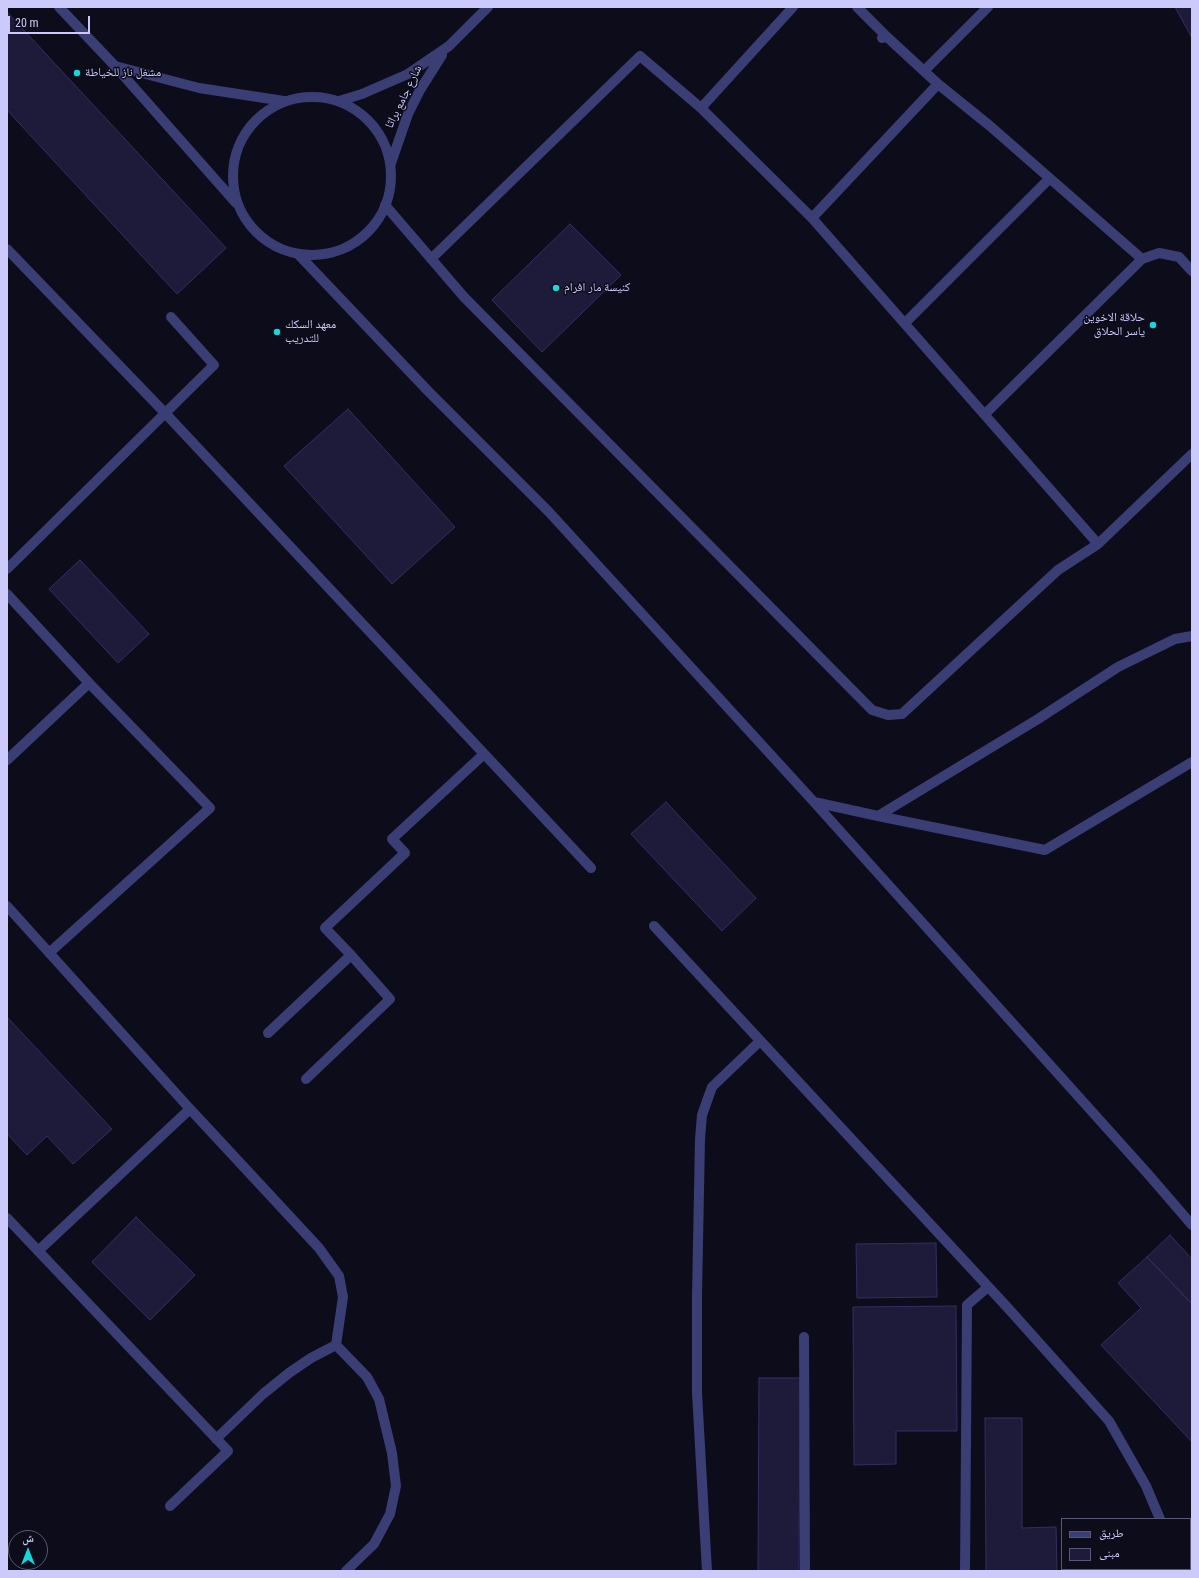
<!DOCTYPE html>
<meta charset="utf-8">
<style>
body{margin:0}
#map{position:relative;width:1199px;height:1578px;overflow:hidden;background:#0d0c1a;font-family:"Roboto Condensed","Noto Naskh Arabic",sans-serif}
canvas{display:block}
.frame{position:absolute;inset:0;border:8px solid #cccafa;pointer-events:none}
.legend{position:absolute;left:1061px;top:1518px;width:130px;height:52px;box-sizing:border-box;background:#0d0c1a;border:1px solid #595874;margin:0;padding:5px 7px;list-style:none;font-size:12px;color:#cccafa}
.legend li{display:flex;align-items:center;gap:8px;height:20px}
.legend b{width:20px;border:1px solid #595874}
.north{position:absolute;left:8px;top:1530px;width:40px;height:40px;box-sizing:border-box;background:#0d0c1a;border:1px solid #595874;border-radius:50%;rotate:0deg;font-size:11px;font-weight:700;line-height:16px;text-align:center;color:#cccafa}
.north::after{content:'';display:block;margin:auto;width:14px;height:18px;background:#13d8dd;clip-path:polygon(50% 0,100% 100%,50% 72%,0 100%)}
.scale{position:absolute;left:8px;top:16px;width:82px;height:18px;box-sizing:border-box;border:2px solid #cccafa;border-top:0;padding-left:5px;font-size:12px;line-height:14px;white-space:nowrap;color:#cccafa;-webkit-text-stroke:3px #0d0c1a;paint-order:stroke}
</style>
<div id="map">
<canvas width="1199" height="1578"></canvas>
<div class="frame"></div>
<ul class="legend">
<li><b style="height:5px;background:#3b3d75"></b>طريق</li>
<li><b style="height:11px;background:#1e1a39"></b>مبنى</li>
</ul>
<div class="north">ش</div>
<div class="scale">20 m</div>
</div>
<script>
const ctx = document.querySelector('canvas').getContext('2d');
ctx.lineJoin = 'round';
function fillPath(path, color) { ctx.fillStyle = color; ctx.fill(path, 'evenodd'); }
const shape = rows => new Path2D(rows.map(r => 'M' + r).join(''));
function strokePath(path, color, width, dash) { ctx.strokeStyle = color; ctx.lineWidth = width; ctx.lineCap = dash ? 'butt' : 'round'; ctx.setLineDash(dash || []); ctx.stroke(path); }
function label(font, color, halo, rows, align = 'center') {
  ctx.font = font + ' "Roboto Condensed","Noto Naskh Arabic",sans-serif'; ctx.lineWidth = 3; ctx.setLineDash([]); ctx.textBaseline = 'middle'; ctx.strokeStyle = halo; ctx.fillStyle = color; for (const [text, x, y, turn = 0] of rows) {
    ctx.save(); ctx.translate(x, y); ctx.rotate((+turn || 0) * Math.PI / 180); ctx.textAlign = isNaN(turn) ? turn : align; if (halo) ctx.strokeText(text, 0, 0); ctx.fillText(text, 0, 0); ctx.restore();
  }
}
const building = shape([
 [1175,7,1192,7,1192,38,1175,7],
 [7,12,226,248,177,294,7,110,7,12],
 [570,224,621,275,542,352,492,300,570,224],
 [348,409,455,527,392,584,284,466,348,409],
 [80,560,149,634,118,663,49,589,80,560],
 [666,802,756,898,722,931,631,834,666,802],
 [7,1017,112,1129,73,1164,47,1136,27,1155,7,1134,7,1017],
 [136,1217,195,1275,150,1320,92,1262,136,1217],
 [1170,1235,1192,1259,1192,1304,1147,1257,1170,1235],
 [936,1243,937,1297,857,1298,856,1244,936,1243],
 [1147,1257,1192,1304,1192,1442,1101,1345,1141,1308,1118,1283,1147,1257],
 [956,1306,957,1431,896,1431,896,1464,854,1465,853,1307,956,1306],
 [759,1378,800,1378,799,1571,758,1571,759,1378],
 [985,1418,1022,1418,1022,1528,1056,1527,1057,1571,986,1571,985,1418]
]);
fillPath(building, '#1e1a39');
strokePath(building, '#342e63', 1);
strokePath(shape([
 [59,7,115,66,236,203],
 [857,7,886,36,882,38],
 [886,36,938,84,990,126,1142,259],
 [115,66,199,88,284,101],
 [924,71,988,7],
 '233 176a79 79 0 1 1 158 0a79 79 0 1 1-158 0Z',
 [339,101,362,94,408,74,449,46,488,7],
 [701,108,793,7],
 [391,163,408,114,420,90,442,55],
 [385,205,464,297,872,710,888,715,902,714,1058,570,1098,544,1192,454],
 [812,218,938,84],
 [7,249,165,413,591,868],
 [298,254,428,391,549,512,814,802,1148,1174,1192,1225],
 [431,259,640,56,701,108,812,218,1098,544],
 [905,323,1049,179],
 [985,414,1142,259,1159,253,1179,257,1192,271],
 [7,569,214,365,171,317],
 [7,594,89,683],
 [7,760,89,683,210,808,49,953],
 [814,802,878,816,1045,850,1192,762],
 [878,816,1038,719,1118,667,1175,639,1192,636],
 [7,906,190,1109],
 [654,926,1007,1307,1109,1421,1146,1486,1160,1519],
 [268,1033,351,955,325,928,405,853,392,839,484,754],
 [306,1079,390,999,351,955],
 [7,1218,228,1451,170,1506],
 [38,1251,190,1109,319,1248,339,1276,343,1297,336,1345,311,1358,289,1373,263,1394,216,1439],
 [804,1337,805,1571],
 [336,1345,367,1377,379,1399,392,1453,396,1486,390,1514,374,1544,346,1571],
 [1190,1566,1192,1566],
 [1073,1569,1073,1571],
 [707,1571,697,1393,697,1296,700,1139,702,1115,712,1087,760,1041],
 [965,1571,967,1305,988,1287]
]), '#3b3d75', 10);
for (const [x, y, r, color] of [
 [77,73,4,"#13d8dd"],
 [556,288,4,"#13d8dd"],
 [1153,325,4,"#13d8dd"],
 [277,332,4,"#13d8dd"]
]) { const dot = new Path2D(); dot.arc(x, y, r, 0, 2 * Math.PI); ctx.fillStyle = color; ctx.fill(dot); strokePath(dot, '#0d0c1a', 1.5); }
label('12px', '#cccafa', '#0d0c1a', [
 ["مشغل ناز للخياطة",85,73],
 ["كنيسة مار افرام",564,288],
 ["حلاقة الاخوين",1145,318,"right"],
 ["ياسر الحلاق",1145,332,"right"],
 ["معهد السكك",285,325],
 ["للتدريب",285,339]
], 'left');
label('12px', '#cccafa', '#0d0c1a', [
 ["شارع جامع براثا",404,97,-64]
]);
</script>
